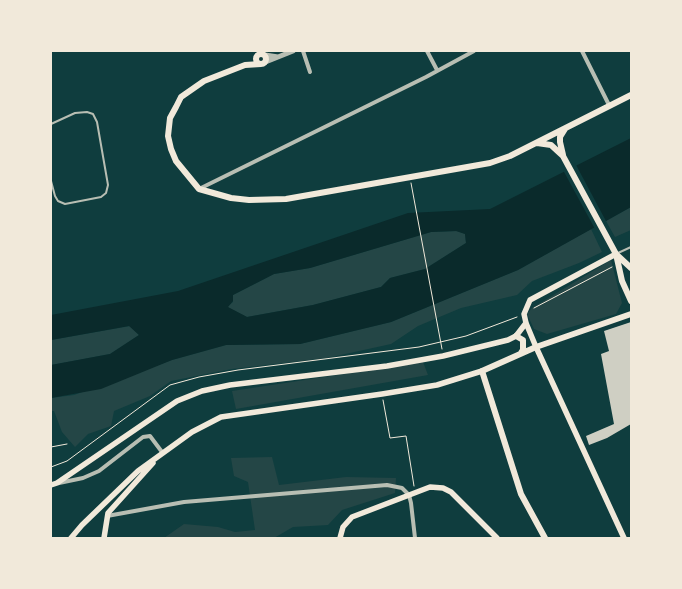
<!DOCTYPE html>
<style>
body{margin:0}
#map{position:relative;width:682px;height:589px;overflow:hidden;background:#0f3d3e;font-family:Georgia,serif}
canvas{display:block}
.frame{position:absolute;inset:0;border:52px solid #f1e9da;pointer-events:none}
</style>
<div id="map">
<canvas width="682" height="589"></canvas>
<div class="frame"></div>
</div>
<script>
const ctx = document.querySelector('canvas').getContext('2d');
ctx.lineJoin = 'round';
function fillPath(path, color) { ctx.fillStyle = color; ctx.fill(path, 'evenodd'); }
const shape = rows => new Path2D(rows.map(r => 'M' + r).join(''));
function strokePath(path, color, width, dash) { ctx.strokeStyle = color; ctx.lineWidth = width; ctx.lineCap = dash ? 'butt' : 'round'; ctx.setLineDash(dash || []); ctx.stroke(path); }
fillPath(shape([
 [631,207,631,230,615,237,606,221],
 [591,229,602,252,579,263,532,281,517,295,461,308,418,326,391,344,327,358,232,369,171,381,150,396,114,411,111,426,88,434,75,447,62,432,54,411,51,411,51,398,74,395,172,360,226,345,300,344,391,322,518,270],
 [457,231,465,234,466,243,425,269,390,278,381,287,313,305,247,317,227,307,233,302,233,295,274,274,310,268,431,232],
 [611,260,622,303,616,314,547,334,534,329,527,314,532,308],
 [130,326,139,335,110,354,51,365,51,340],
 [423,362,428,375,236,409,232,391],
 [272,457,279,485,346,477,396,478,395,493,342,510,328,525,293,527,274,538,164,538,184,524,218,527,235,532,255,530,248,482,234,476,231,458]
]), '#244646');
fillPath(shape([
 [631,138,631,207,518,270,391,322,300,344,226,345,172,360,101,389,51,398,51,365,110,354,139,335,129,326,51,340,51,315,178,291,408,213,490,209],
 [456,231,465,234,466,243,425,269,390,278,381,287,313,305,247,317,228,307,233,301,233,295,274,274,310,268,431,232]
]), '#0a2a2b');
fillPath(shape([
 [575,163,607,223,595,229,563,170]
]), '#0f3d3e');
fillPath(shape([
 [631,322,631,424,607,438,589,445,586,436,614,424,601,354,609,351,604,331]
]), '#cfcfc3');
strokePath(shape([
 [411,183,442,349],
 [534,308,612,267],
 [383,400,390,438,406,436,414,486],
 [51,447,67,444],
 [51,467,67,461,170,385,199,377,238,370,419,347,466,336,517,317]
]), '#f1e9da', 1);
strokePath(shape([
 [51,124,75,113,87,112,93,114,97,122,108,185,106,193,101,197,65,204,58,201,55,196,51,181],
 [618,253,631,247]
]), '#b8beb3', 2);
strokePath(shape([
 [303,51,310,72],
 [427,51,437,70],
 [582,51,609,105],
 [199,189,426,77,474,51],
 [59,483,83,478,99,471,143,437,150,436,162,452],
 [107,516,184,502,387,485,402,488,409,495,411,503,415,538]
]), '#b8beb3', 4);
strokePath(shape([
 [265,55,278,57],
 [263,63,293,51]
]), '#b8beb3', 5);
strokePath(shape([
 [616,254,530,300,524,314,526,323,536,347,624,538],
 [51,485,57,483,177,401,202,391,230,385,387,366,443,356,508,340,516,336,526,323],
 [71,538,82,525,138,471,192,432,221,417,382,394,437,385,482,371],
 [104,538,108,513,153,463],
 [340,538,343,527,352,517,430,487,443,488,451,492,497,538]
]), '#f1e9da', 5.5);
strokePath(shape([
 '256 59a5 5 0 1 1 10 0a5 5 0 1 1-10 0Z',
 [261,64,245,65,204,81,181,97,176,107,170,118,168,136,171,149,176,161,199,189,231,198,249,200,286,199,490,163,510,156,631,95],
 [537,143,551,145,563,156,616,254,622,281,631,301],
 [563,155,560,142,560,137,565,129],
 [617,255,631,268],
 [516,336,523,340,523,350,521,353],
 [545,538,521,494,482,371,536,347,631,314]
]), '#f1e9da', 6);
</script>
